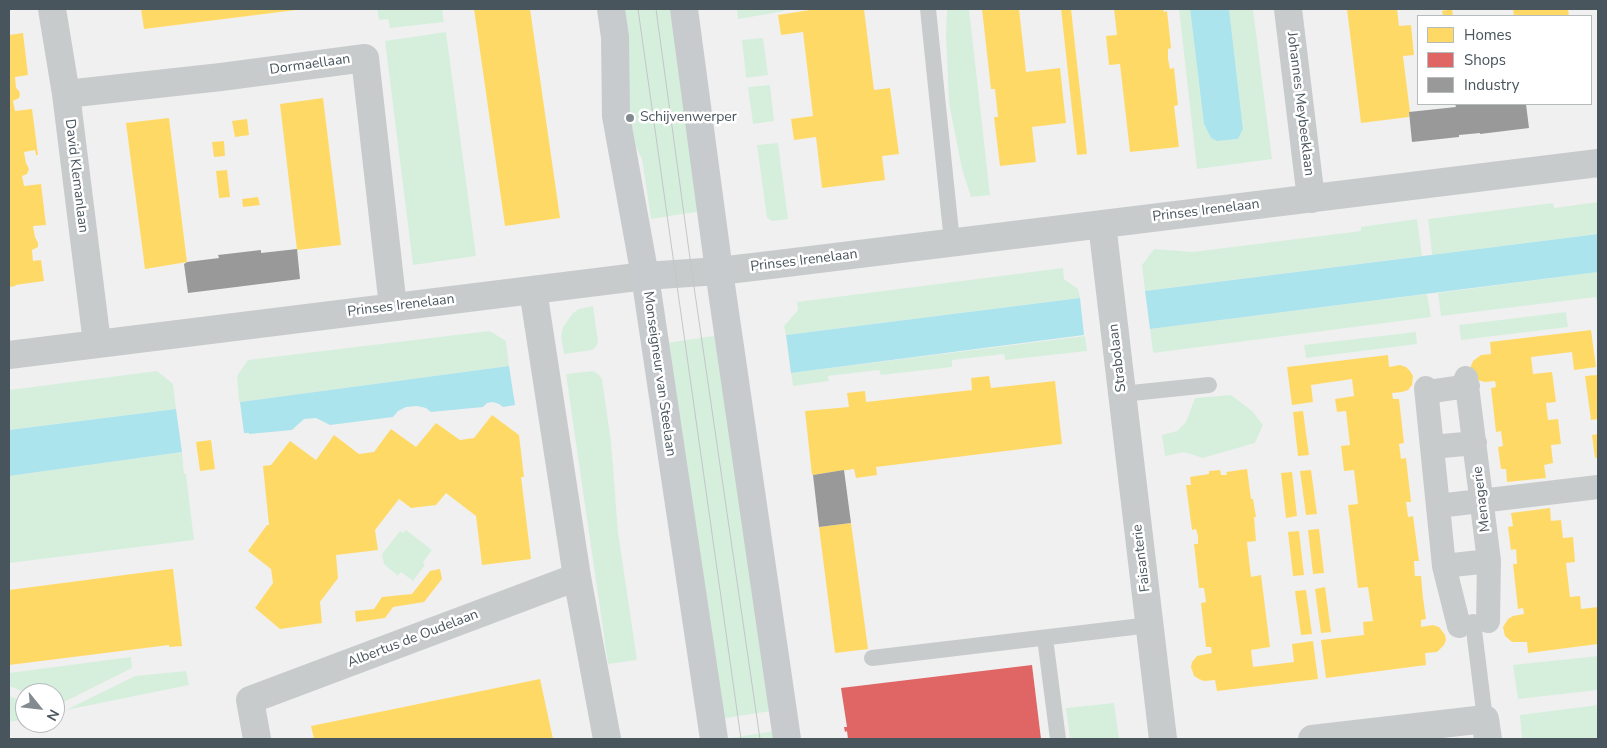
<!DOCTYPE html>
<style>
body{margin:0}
#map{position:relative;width:1607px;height:748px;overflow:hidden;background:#f1f0f0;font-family:"Nunito Sans",sans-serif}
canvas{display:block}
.frame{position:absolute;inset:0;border:10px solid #48555d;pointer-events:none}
.legend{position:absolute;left:1417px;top:15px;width:175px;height:90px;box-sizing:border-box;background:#fff;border:1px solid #b6bbbe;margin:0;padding:6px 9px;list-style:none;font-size:15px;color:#48555d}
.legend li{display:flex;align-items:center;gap:10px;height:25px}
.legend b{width:25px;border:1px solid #b6bbbe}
.north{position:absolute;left:15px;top:683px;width:50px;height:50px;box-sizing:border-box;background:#fff;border:1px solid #b6bbbe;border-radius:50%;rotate:119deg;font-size:14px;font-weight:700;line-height:20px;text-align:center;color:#48555d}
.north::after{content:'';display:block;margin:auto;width:18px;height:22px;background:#838b90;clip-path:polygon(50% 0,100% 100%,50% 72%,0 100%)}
</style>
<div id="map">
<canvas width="1607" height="748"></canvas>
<div class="frame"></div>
<ul class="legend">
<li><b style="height:14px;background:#ffd966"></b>Homes</li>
<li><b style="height:14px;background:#e06666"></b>Shops</li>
<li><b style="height:14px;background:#999"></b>Industry</li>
</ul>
<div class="north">N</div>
</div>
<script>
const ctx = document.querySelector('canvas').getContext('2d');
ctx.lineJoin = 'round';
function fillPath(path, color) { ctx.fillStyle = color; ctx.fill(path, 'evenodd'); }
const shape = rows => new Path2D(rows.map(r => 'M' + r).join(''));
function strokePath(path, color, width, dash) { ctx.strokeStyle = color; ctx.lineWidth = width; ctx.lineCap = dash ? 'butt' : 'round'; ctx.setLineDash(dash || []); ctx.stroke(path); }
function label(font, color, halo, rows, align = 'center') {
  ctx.font = font + ' "Nunito Sans",sans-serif'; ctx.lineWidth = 5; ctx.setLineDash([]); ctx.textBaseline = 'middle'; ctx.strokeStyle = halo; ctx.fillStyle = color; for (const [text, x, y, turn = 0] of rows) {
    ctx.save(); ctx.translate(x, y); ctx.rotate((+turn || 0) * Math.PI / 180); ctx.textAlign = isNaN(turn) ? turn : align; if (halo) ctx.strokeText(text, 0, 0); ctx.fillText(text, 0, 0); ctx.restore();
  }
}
fillPath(shape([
 [377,9,442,9,444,22,390,28,388,19,379,20],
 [621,9,673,9,702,211,651,219,642,159,628,131,629,124,636,123,635,113,628,114],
 [737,9,784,9,785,11,738,19],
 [947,9,969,9,990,195,971,197,962,169,949,103,946,37],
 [1179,9,1190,9,1204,124,1211,138,1217,141,1238,139,1243,129,1229,9,1253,9,1272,159,1197,169],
 [446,32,476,256,413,265,385,41],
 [763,38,768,75,746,78,742,40],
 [770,85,774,121,753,124,748,87],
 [778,143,788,219,772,221,767,218,757,145],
 [1598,202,1598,234,1432,255,1428,219,1553,203,1554,208],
 [1417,219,1422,256,1145,291,1142,265,1154,249,1192,252,1361,231,1361,227],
 [1063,268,1064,279,1078,289,1080,298,786,335,784,326,798,310,797,302],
 [1598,272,1598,312,1596,297,1441,316,1438,293],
 [1427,294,1431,317,1153,353,1150,329],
 [593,306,598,342,596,347,592,350,564,354,561,336,563,327,573,313,579,309],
 [1566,312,1568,327,1461,340,1459,325],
 [489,331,493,333,506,341,509,366,240,402,239,401,237,376,248,360],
 [1416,332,1417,344,1306,358,1304,345],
 [720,335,771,711,719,719,666,343],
 [1085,336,1087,351,1005,360,1004,354,952,360,952,367,881,375,879,370,828,376,829,381,793,386,791,373],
 [157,371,173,384,176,409,9,430,9,390],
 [593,371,598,374,602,379,611,442,618,532,637,660,608,664,566,374],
 [1231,395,1252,411,1263,425,1255,443,1203,458,1184,452,1165,456,1162,435,1177,431,1186,422,1195,398],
 [182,452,184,474,186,474,194,540,9,563,9,476],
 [406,530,432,550,423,562,425,565,413,581,401,572,398,576,384,564,382,554,400,531,403,533],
 [1598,656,1598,690,1518,699,1513,665],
 [131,657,132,668,58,705,55,704,55,693,27,693,9,686,9,673],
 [186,671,189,685,66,710,135,676],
 [9,696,25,702,25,719,9,722],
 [1114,703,1119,739,1070,739,1066,708],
 [1598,705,1598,739,1522,739,1520,715],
 [774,731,775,739,725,739]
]), '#d6efdd');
fillPath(shape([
 [1190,9,1229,9,1243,129,1238,139,1217,141,1211,138,1204,124],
 [1598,234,1598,272,1150,329,1145,291],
 [1080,298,1084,335,791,373,786,335],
 [509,366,515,405,503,407,499,404,493,402,487,403,483,407,431,412,426,408,417,406,406,407,398,411,393,417,330,425,316,418,304,419,292,430,249,434,249,433,244,433,240,402],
 [176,409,182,452,9,476,9,430]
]), '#abe4ec');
fillPath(shape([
 [141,9,296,9,296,10,144,29],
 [474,9,530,9,560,218,505,226],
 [816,9,864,9,874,90,890,88,899,154,882,156,885,180,822,188,816,137,794,140,791,119,813,116,803,32,781,35,778,15],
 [982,9,1019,9,1026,72,1060,68,1066,123,1032,127,1036,162,1000,166,994,117,998,117,995,89,991,89],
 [1061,9,1071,9,1087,154,1077,155],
 [1114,9,1163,9,1164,12,1167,11,1171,48,1168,49,1168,59,1170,69,1174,68,1178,105,1174,106,1179,147,1130,152,1120,64,1109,65,1106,36,1117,35],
 [1347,9,1397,9,1399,26,1411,25,1414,55,1403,56,1410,112,1409,112,1409,117,1361,123],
 [1452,9,1453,16,1443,16,1442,11],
 [1513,9,1568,9,1569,16,1514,16],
 [23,33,28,75,15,77,16,88,19,91,20,94,19,98,13,101,15,111,32,109,38,155,36,155,35,150,24,152,26,163,29,169,27,174,22,176,24,186,41,184,46,225,33,226,35,237,38,243,38,247,32,250,33,261,41,260,44,281,15,285,16,286,9,287,9,35],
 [323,98,341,245,297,250,280,104],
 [169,118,187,262,145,269,126,123],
 [247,119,249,135,235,137,232,121],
 [224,141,225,156,214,157,212,142],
 [227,170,230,197,219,198,216,171],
 [258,197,260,205,243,207,242,199],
 [1591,330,1596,367,1574,370,1572,352,1531,357,1533,374,1552,372,1556,402,1546,403,1548,420,1558,419,1561,444,1551,445,1553,463,1544,465,1546,478,1507,482,1506,469,1501,469,1498,447,1503,446,1502,439,1501,431,1496,432,1491,388,1496,387,1495,381,1485,382,1477,380,1471,371,1471,366,1473,361,1481,355,1491,354,1490,342],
 [1388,355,1389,367,1400,365,1406,367,1410,371,1413,376,1412,385,1408,390,1402,392,1392,393,1393,399,1399,399,1404,443,1399,444,1400,451,1401,459,1406,458,1411,502,1406,502,1408,517,1413,516,1419,561,1414,561,1415,576,1421,576,1423,598,1426,619,1421,620,1421,627,1433,625,1439,627,1445,635,1446,640,1444,645,1437,652,1425,653,1426,665,1326,678,1321,640,1364,635,1363,622,1373,621,1368,587,1358,588,1348,505,1358,504,1354,470,1344,471,1341,446,1350,445,1346,411,1337,412,1335,399,1354,396,1352,379,1311,385,1313,402,1292,405,1287,367],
 [1597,375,1598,387,1598,419,1591,420,1585,376],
 [989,376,991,388,1055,381,1062,444,876,467,877,475,856,478,854,469,812,475,805,411,849,407,847,393,865,391,866,402,972,390,971,378],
 [1303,411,1309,455,1298,456,1293,412],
 [492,415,519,435,524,477,521,477,531,559,482,565,476,516,446,493,436,505,411,508,399,499,375,530,378,550,336,555,338,578,320,602,322,623,280,629,255,608,273,583,271,569,248,551,267,525,269,525,263,466,271,465,290,441,316,460,334,435,359,454,374,452,391,429,416,447,436,423,460,440,474,438],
 [1598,434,1598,457,1595,458,1592,435],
 [211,440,215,469,200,471,196,442],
 [1247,469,1251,499,1253,499,1256,517,1254,517,1256,541,1247,542,1249,560,1251,577,1261,575,1270,647,1251,650,1253,667,1294,662,1292,644,1313,641,1318,679,1217,691,1215,680,1204,681,1199,679,1194,676,1191,667,1192,662,1197,656,1212,653,1211,647,1206,647,1201,603,1206,602,1204,588,1199,588,1194,544,1198,544,1198,536,1196,529,1192,530,1186,485,1191,485,1190,477,1209,474,1209,471,1220,470,1221,475,1227,475,1226,472],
 [1311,470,1317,514,1306,515,1300,471],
 [1292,472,1297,516,1286,518,1281,473],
 [1550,508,1551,521,1561,520,1563,538,1573,537,1575,562,1566,563,1570,597,1580,596,1581,609,1598,607,1598,644,1528,653,1527,642,1512,642,1505,636,1504,632,1503,627,1508,619,1513,616,1524,614,1523,608,1518,609,1513,564,1517,564,1516,549,1511,550,1508,527,1513,526,1511,513],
 [851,523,868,649,835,653,819,527],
 [1319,529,1324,573,1313,574,1308,530],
 [1299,531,1304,575,1293,576,1288,532],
 [171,569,173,569,182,646,169,647,169,645,9,665,9,590],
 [440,569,442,579,424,602,393,607,385,618,356,622,355,611,374,609,382,597,412,594,430,571],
 [1325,587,1331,632,1321,633,1315,589],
 [1306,590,1312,634,1301,635,1295,591],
 [540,679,553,739,314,739,311,726]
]), '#ffd966');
fillPath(shape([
 [1032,665,1041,739,848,739,847,731,845,732,844,727,847,727,841,688]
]), '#e06666');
fillPath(shape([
 [1455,104,1526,104,1529,128,1480,134,1480,133,1459,135,1459,137,1412,142,1409,112,1456,107],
 [297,249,300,279,188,293,184,264,187,262,219,258,218,255,261,250,261,253],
 [844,470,851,523,819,527,813,475]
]), '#999');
strokePath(shape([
 [928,9,952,242],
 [1122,394,1209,385],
 [1473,622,1485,719],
 [1045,638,1058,739],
 [872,658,1150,625]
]), '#c8cbcc', 16);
strokePath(shape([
 [1466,378,1489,561,1488,621],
 [1426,388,1444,566,1459,626],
 [1427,392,1468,386],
 [1432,447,1475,443],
 [1438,506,1598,487],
 [1444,566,1489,561]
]), '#c8cbcc', 24);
strokePath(shape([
 [52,9,66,94,97,343],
 [1288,9,1311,199],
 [66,94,221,77,365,58,393,307],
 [1102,224,1163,739],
 [533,290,577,577,607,739],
 [9,355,645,276,719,271,770,265,1598,163],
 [257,739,250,700,577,577],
 [1312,739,1485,719,1488,739]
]), '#c8cbcc', 28);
strokePath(shape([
 [611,9,615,37,616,116,645,276,714,739],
 [684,9,719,271,787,739]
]), '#c8cbce', 28);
strokePath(shape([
 [638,9,741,739],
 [656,9,692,273,760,739]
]), '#c4c6c7', 1);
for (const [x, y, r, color] of [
 [630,118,5,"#838b90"]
]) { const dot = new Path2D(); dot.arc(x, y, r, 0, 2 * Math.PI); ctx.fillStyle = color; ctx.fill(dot); strokePath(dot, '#fff', 2); }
label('14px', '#48555d', '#fff', [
 ["Dormaellaan",310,65,-8],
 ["Johannes Meybeeklaan",1300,104,83],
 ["David Klemanlaan",76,176,83],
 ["Prinses Irenelaan",1206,211,-7],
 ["Prinses Irenelaan",804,261,-7],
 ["Prinses Irenelaan",401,306,-7],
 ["Strabolaan",1118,358,-97],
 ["Monseigneur van Steelaan",659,374,82],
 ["Menagerie",1482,499,-97],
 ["Faisanterie",1142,558,-97],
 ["Albertus de Oudelaan",413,639,-21]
]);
label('14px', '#48555d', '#fff', [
 ["Schijvenwerper",640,118]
], 'left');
</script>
